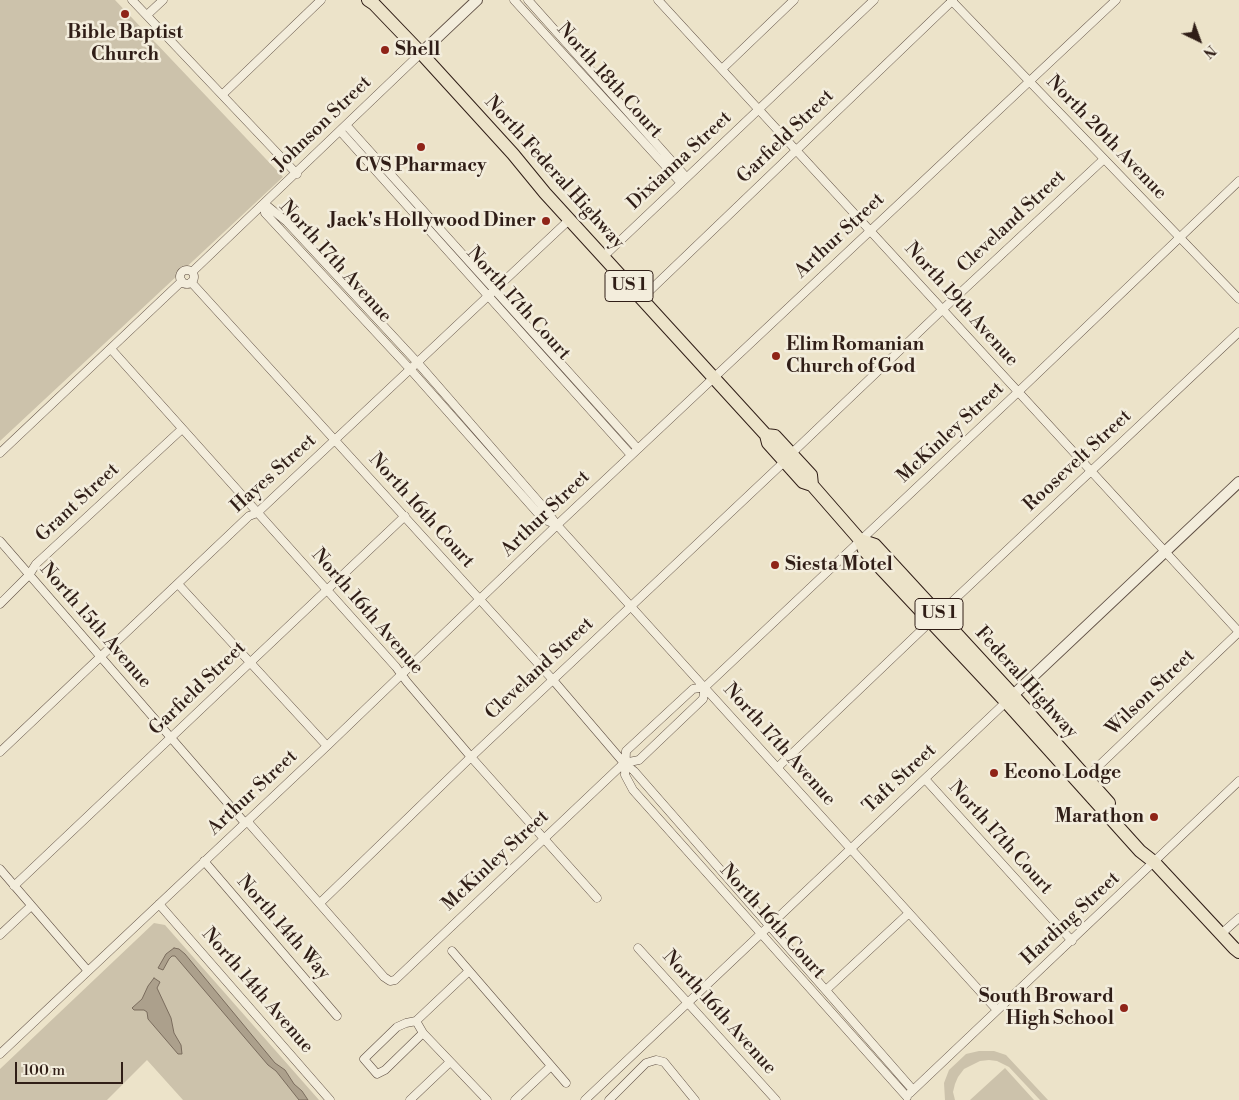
<!DOCTYPE html>
<style>
body{margin:0}
#map{position:relative;width:1239px;height:1100px;overflow:hidden;background:#ece3c9;font-family:"Libre Bodoni",serif}
canvas{display:block}
.north{position:absolute;left:1174px;top:15px;width:50px;height:50px;-webkit-text-stroke:4px #f3eddc;paint-order:stroke;rotate:138deg;font-size:14px;font-weight:700;line-height:20px;text-align:center;color:#301e17}
.north::after{content:'';display:block;margin:auto;width:18px;height:22px;background:#301e17;clip-path:polygon(50% 0,100% 100%,50% 72%,0 100%)}
.scale{position:absolute;left:15px;top:1062px;width:108px;height:22px;box-sizing:border-box;border:2px solid #301e17;border-top:0;padding-left:6px;font-size:15px;line-height:18px;white-space:nowrap;color:#301e17;-webkit-text-stroke:4px #f3eddc;paint-order:stroke}
</style>
<div id="map">
<canvas width="1239" height="1100"></canvas>
<div class="north">N</div>
<div class="scale">100 m</div>
</div>
<script>
const ctx = document.querySelector('canvas').getContext('2d');
ctx.lineJoin = 'round';
function fillPath(path, color) { ctx.fillStyle = color; ctx.fill(path, 'evenodd'); }
const shape = rows => new Path2D(rows.map(r => 'M' + r).join(''));
function strokePath(path, color, width, dash) { ctx.strokeStyle = color; ctx.lineWidth = width; ctx.lineCap = dash ? 'butt' : 'round'; ctx.setLineDash(dash || []); ctx.stroke(path); }
function label(font, color, halo, rows, align = 'center') {
  ctx.font = font + ' "Libre Bodoni",serif'; ctx.lineWidth = 5; ctx.setLineDash([]); ctx.textBaseline = 'middle'; ctx.strokeStyle = halo; ctx.fillStyle = color; for (const [text, x, y, turn = 0] of rows) {
    ctx.save(); ctx.translate(x, y); ctx.rotate((+turn || 0) * Math.PI / 180); ctx.textAlign = isNaN(turn) ? turn : align; if (halo) ctx.strokeText(text, 0, 0); ctx.fillText(text, 0, 0); ctx.restore();
  }
}
fillPath(shape([
 [0,0,115,0,283,177,0,441],
 [154,923,165,925,319,1100,183,1100,147,1060,107,1100,0,1100,0,1069],
 [979,1051,994,1051,1006,1055,1048,1100,1040,1100,1009,1067,997,1061,989,1060,980,1061,964,1069,958,1077,955,1084,953,1092,955,1100,945,1100,944,1083,949,1070,966,1054],
 [1005,1068,1034,1100,970,1100]
]), '#ccc2ab');
const water = shape([
 [174,948,179,949,185,954,275,1063,285,1070,294,1084,302,1091,308,1100,299,1100,276,1071,268,1065,175,956,172,956,169,959,163,970,158,968,166,954,174,948],
 [154,978,160,982,157,988,171,1018,174,1033,181,1045,182,1054,178,1054,148,1019,147,1012,144,1010,134,1010,132,1008,142,999,148,986,154,978]
]);
fillPath(water, '#aca08c');
strokePath(water, '#7a6c5d', 1);
const minor = shape([
 [132,0,297,174],
 [514,0,681,183],
 [528,0,686,177],
 [658,0,1239,632],
 [951,0,1239,299],
 [147,15,163,0],
 [722,69,794,0],
 [222,95,321,0],
 [347,126,638,449],
 [341,132,631,455],
 [265,204,287,222,417,362,545,509,557,525,997,1010],
 [265,204,265,213,410,369,543,519,555,524],
 [603,257,874,0],
 '180 277a7 7 0 1 1 14 0a7 7 0 1 1-14 0Z',
 [192,272,421,53],
 [191,282,553,680,624,763,634,771,913,1090],
 [641,299,953,0],
 [111,349,396,667,407,682,471,757,597,898],
 [0,453,182,281],
 [791,454,943,309,1104,159],
 [0,541,245,823],
 [178,584,327,746],
 [0,604,29,575,36,564,182,429],
 [939,614,1239,332],
 [0,752,249,516,257,513,569,220],
 [778,767,930,622],
 [1086,778,1239,632],
 [925,779,1072,941],
 [247,821,384,977,390,981,395,980,624,763,639,760,703,699,705,687],
 [204,861,337,1016],
 [0,869,88,971],
 [14,886,405,516],
 [320,903,471,757,784,462],
 [159,904,330,1100],
 [1221,934,1239,918],
 [0,935,31,906],
 [638,948,776,1100],
 [452,951,566,1083],
 [826,990,909,913],
 [416,1021,406,1023,397,1027,364,1059,377,1074,385,1070,423,1033],
 [416,1021,423,1033,487,1100],
 [416,1021,469,971],
 [0,1054,327,746,557,525,1116,0],
 [910,1093,1239,781],
 [907,1097,633,790,625,775,626,751,693,689,705,687,1018,392,1239,181],
 [410,1100,450,1062],
 [515,1100,551,1066],
 [585,1100,1006,702],
 [609,1100,646,1063,656,1060,664,1062,695,1100]
]);
const tertiary = shape([
 [421,53,477,0],
 [1009,699,1239,482]
]);
const primary = shape([
 [368,0,374,4,421,53,513,154,545,193,766,435],
 [766,435,768,443,803,482,812,485,860,540,864,550,872,559,1006,702,1140,851,1154,862,1234,948,1239,952],
 [766,435,775,436,811,475,812,485],
 [860,540,875,545,1013,695,1109,803]
]);
strokePath(minor, '#5f4f44', 9);
strokePath(tertiary, '#5f4f44', 12);
strokePath(primary, '#301e17', 14);
strokePath(minor, '#f3eddc', 8);
strokePath(tertiary, '#f3eddc', 10);
strokePath(primary, '#ece3c9', 12);
for (const [x, y, r, color] of [
 [125,14,5,"#8f2418"],
 [385,50,5,"#8f2418"],
 [421,147,5,"#8f2418"],
 [546,221,5,"#8f2418"],
 [776,356,5,"#8f2418"],
 [775,565,5,"#8f2418"],
 [994,773,5,"#8f2418"],
 [1154,817,5,"#8f2418"],
 [1124,1008,5,"#8f2418"]
]) { const dot = new Path2D(); dot.arc(x, y, r, 0, 2 * Math.PI); ctx.fillStyle = color; ctx.fill(dot); strokePath(dot, '#f3eddc', 2); }
for (const [x, y, w] of [
 [629,286,48],
 [939,614,48]
]) { const box = new Path2D(); box.roundRect(x - w / 2, y - 15.5, w, 31, 4); ctx.fillStyle = '#f3eddc'; ctx.fill(box); strokePath(box, '#301e17', 1); }
label('bold 18px', '#301e17', null, [
 ["US 1",629,286],
 ["US 1",939,614]
]);
label('bold 19px', '#301e17', '#f3eddc', [
 ["Bible Baptist",125,33,"center"],
 ["Church",125,55,"center"],
 ["Shell",395,50],
 ["CVS Pharmacy",421,166,"center"],
 ["Jack's Hollywood Diner",536,221,"right"],
 ["Elim Romanian",786,345],
 ["Church of God",786,367],
 ["Siesta Motel",785,565],
 ["Econo Lodge",1004,773],
 ["Marathon",1144,817,"right"],
 ["South Broward",1114,997,"right"],
 ["High School",1114,1019,"right"]
], 'left');
label('19px', '#301e17', '#f3eddc', [
 ["North 18th Court",609,81,48],
 ["Johnson Street",323,124,-44],
 ["Garfield Street",786,137,-44],
 ["North 20th Avenue",1106,138,46],
 ["Dixianna Street",680,161,-43],
 ["North Federal Highway",554,173,48],
 ["Cleveland Street",1012,222,-43],
 ["Arthur Street",840,236,-43],
 ["North 17th Avenue",335,262,48],
 ["North 17th Court",518,304,48],
 ["North 19th Avenue",961,305,48],
 ["McKinley Street",951,433,-43],
 ["Roosevelt Street",1078,461,-43],
 ["Hayes Street",274,474,-42],
 ["Grant Street",78,503,-43],
 ["North 16th Court",421,511,48],
 ["Arthur Street",546,514,-44],
 ["North 16th Avenue",367,612,49],
 ["North 15th Avenue",95,626,49],
 ["Cleveland Street",540,669,-43],
 ["Federal Highway",1026,683,48],
 ["Garfield Street",198,689,-44],
 ["Wilson Street",1151,693,-44],
 ["North 17th Avenue",779,745,48],
 ["Taft Street",900,779,-43],
 ["Arthur Street",253,793,-43],
 ["North 17th Court",1000,838,48],
 ["McKinley Street",496,861,-43],
 ["Harding Street",1071,919,-43],
 ["North 16th Court",772,922,48],
 ["North 14th Way",283,928,49],
 ["North 14th Avenue",257,991,49],
 ["North 16th Avenue",719,1013,48]
]);
</script>
